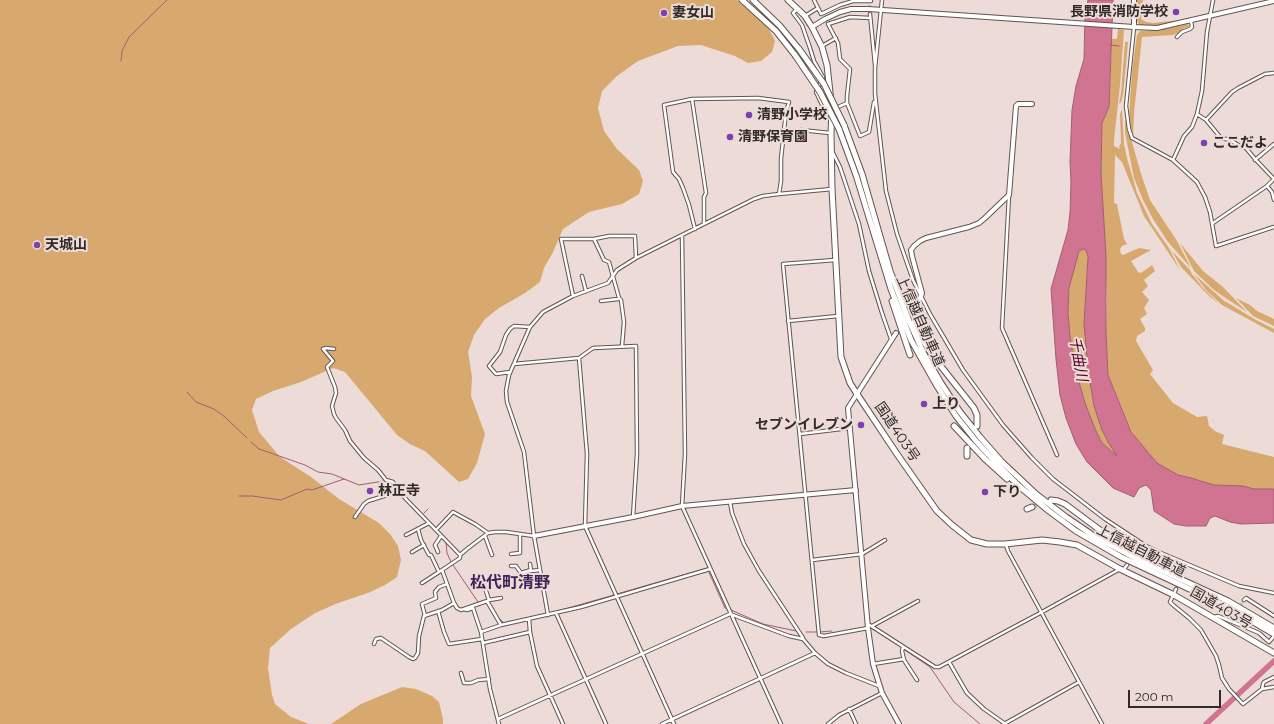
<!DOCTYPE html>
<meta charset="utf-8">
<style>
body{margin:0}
#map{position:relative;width:1274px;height:724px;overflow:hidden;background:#ecdbd6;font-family:Montserrat,sans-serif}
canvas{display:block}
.scale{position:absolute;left:1128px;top:690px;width:93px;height:18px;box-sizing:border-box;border:2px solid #302a28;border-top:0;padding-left:5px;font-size:12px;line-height:14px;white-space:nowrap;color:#302a28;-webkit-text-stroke:3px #ecdbd6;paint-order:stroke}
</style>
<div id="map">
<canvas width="1274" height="724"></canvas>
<div class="scale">200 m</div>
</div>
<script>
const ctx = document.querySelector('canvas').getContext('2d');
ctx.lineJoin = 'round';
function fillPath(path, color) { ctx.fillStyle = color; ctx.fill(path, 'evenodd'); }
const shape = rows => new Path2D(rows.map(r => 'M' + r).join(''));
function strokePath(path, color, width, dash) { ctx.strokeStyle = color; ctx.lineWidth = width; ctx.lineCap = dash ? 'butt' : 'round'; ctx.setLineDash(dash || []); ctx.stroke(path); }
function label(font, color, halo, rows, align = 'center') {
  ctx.font = font + ' Montserrat,"Noto Sans JP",sans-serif'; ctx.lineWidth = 4; ctx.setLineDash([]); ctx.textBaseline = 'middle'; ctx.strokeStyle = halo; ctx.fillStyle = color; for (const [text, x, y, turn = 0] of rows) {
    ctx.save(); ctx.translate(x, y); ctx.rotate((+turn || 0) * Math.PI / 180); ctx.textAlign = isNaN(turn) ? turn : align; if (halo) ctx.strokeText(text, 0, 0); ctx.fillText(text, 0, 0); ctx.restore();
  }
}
fillPath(shape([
 [0,0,737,0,768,27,775,41,772,52,761,61,748,63,735,56,701,45,678,46,638,61,617,76,602,91,598,108,604,131,617,149,639,170,643,181,639,194,622,204,589,212,563,229,553,252,544,268,540,282,525,293,499,308,485,319,474,335,468,352,472,377,471,396,485,434,477,463,468,479,459,482,425,451,410,444,397,435,345,372,333,368,301,382,273,391,256,399,252,410,259,432,280,457,311,477,339,499,379,523,390,534,398,546,401,560,397,577,385,585,368,593,338,603,315,613,291,629,270,648,268,668,272,695,275,704,291,717,309,724,0,724],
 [1137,0,1143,0,1141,19,1146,22,1153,23,1189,19,1162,25,1141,27,1137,21],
 [1188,24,1189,27,1184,28,1179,33,1173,35,1142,37,1134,113,1133,138,1129,117,1132,71,1137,35,1140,31,1156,30],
 [1118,29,1124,30,1120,85,1114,140,1114,146,1120,149,1119,147,1121,143,1120,114,1122,110,1124,144,1127,158,1137,193,1152,224,1169,248,1180,270,1144,216,1122,162,1115,155,1114,203,1117,204,1124,239,1127,244,1122,246,1120,249,1121,254,1123,255,1139,248,1151,250,1131,261,1138,272,1141,273,1152,265,1155,271,1144,280,1148,286,1142,292,1149,300,1144,308,1147,314,1140,319,1145,328,1145,331,1137,336,1136,341,1153,370,1150,374,1169,398,1173,403,1197,417,1207,416,1209,426,1215,431,1224,435,1222,444,1274,457,1274,489,1254,489,1243,486,1214,485,1191,478,1178,475,1157,463,1131,432,1108,375,1106,332,1107,300,1101,173,1102,123,1109,107,1112,39,1117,39],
 [1125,42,1128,42,1125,75,1123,95,1121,102,1119,104,1121,93],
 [1125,118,1128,134,1131,139,1142,177,1150,200,1177,241,1191,268,1168,242,1153,219,1143,200,1134,178,1125,133],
 [1180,243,1203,271,1223,287,1247,312,1230,301,1214,290,1194,271],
 [1083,249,1086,250,1088,257,1085,301,1088,369,1094,406,1102,430,1108,442,1118,457,1102,443,1096,431,1085,403,1075,368,1070,336,1068,313,1069,288,1079,251],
 [1172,251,1190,270,1192,274,1203,288,1219,304,1209,296,1181,267],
 [1194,274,1223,300,1256,320,1274,329,1274,333,1222,305,1206,290],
 [1236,298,1250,305,1257,311,1274,319,1274,326,1253,316],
 [402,687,416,689,432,696,439,702,443,719,443,724,326,724,331,724,361,704]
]), '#d7a96e');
const water = shape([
 [1088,0,1113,0,1109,107,1102,123,1101,173,1106,256,1106,332,1108,375,1131,432,1157,463,1178,475,1191,478,1214,485,1243,486,1254,489,1274,489,1274,523,1241,524,1230,522,1215,516,1210,518,1206,526,1186,526,1174,524,1154,511,1151,490,1146,485,1139,488,1134,497,1113,488,1087,462,1076,444,1066,418,1060,395,1056,359,1051,289,1068,230,1070,213,1071,182,1070,162,1072,110,1076,86,1084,59,1085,14,1088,0],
 [1083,249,1086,250,1088,257,1084,323,1088,369,1094,406,1102,430,1108,442,1117,456,1102,443,1096,431,1085,403,1075,368,1070,336,1068,313,1069,288,1079,251,1083,249]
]);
fillPath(water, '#d17491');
strokePath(water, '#a15e72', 1);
strokePath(shape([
 [1110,45,1119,46],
 [121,61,122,51,129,37,167,0],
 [187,392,196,402,214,409,225,417,247,438],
 [251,442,259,449,305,465,318,472,332,474,359,485,384,481],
 [239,496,252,496,281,500,307,489,312,490,344,479],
 [424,513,428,509],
 [446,542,447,553,451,562],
 [453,565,478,602,488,600],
 [617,594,707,568,725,608,728,609],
 [731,610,763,624,796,631],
 [554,612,614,595],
 [497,616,504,623,510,621],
 [512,621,533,617],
 [806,632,817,632],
 [820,632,832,631],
 [886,637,901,647],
 [905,650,930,667,954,702,980,724]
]), '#a15e72', 1);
strokePath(shape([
 [1206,724,1274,661]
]), '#d17491', 5.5);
strokePath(shape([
 [870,14,870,5],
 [1176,589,1182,573],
 [1239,608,1244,600],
 [1233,619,1237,612]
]), '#c6b8b3', 2.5, [2.5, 1]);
strokePath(shape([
 [1032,507,1050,501]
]), '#c6b8b3', 5, [5, 2.5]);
const street = shape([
 [814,0,821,14,840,5,853,1,871,1],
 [882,0,875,68,875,94,886,191,897,234,913,280,930,314,963,370,1003,425,1032,458,1053,479,1105,519,1146,546,1161,553,1239,586,1274,593],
 [797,9,793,13,802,25,810,48,814,61,823,77,816,92,826,113],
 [870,14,875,65],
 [805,16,818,8],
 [870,18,850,17,828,24,838,43,840,59,850,69,847,96,847,103,860,136,869,132,874,102],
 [1134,27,1126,106,1129,129,1132,138,1173,160,1197,182,1205,197,1210,212,1216,246,1274,227],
 [1177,37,1182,32,1190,29,1192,27,1191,21],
 [822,46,836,38],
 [692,99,706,193,704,197,704,224],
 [836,108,847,103],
 [1197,114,1206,120,1221,138,1230,140,1240,146,1246,148,1255,159,1274,179],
 [1206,120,1232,92,1238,88,1265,74,1274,73],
 [801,130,830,133],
 [832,151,840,167,859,224,869,271,882,313,891,339],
 [1173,160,1184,136,1192,127,1197,114,1202,91,1207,32,1213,0],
 [1255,160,1274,144],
 [1267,186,1272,192,1274,200],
 [779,194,781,181,781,159,786,112,822,114,830,111],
 [1009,195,1002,328,1057,455],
 [1213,223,1267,186,1274,179],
 [695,229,689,205,683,188,679,179,673,172,664,105,692,99,758,98,789,102,786,112],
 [682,235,685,454,682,506,781,724],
 [594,239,604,260,609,262,619,298,621,300,624,322,622,346],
 [835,260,783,264,819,635,824,636,868,628],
 [582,276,586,291],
 [573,296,561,239,594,239,609,236,635,236,636,258],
 [601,301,618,299,619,298],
 [788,321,838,316],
 [334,349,326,348,323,349,333,361,327,367,335,387,336,393,332,406,334,414,336,418,345,430,350,441,364,458,378,470,386,480,393,482,404,497,460,555],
 [579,358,587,454,585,526,674,724],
 [514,364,579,358,593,348,636,346,637,454,633,517],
 [510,372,496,374,489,366,500,352,506,335,510,329,514,326,530,327],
 [800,434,849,428],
 [730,502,732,513,744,544,759,571,803,638],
 [355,517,364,504,368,501,400,491],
 [418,529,421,540,429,555,431,555,439,572,442,570],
 [436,530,453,512,475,524,488,533],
 [406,535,429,523],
 [485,536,492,555],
 [1006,545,1008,551,1102,724],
 [412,552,424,545],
 [438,552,435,545,441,536],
 [1161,553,1161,557,1181,569,1182,573],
 [511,554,520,553,520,534],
 [1142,554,1146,546],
 [812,560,862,554,885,540],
 [530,564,531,571,540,570],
 [511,566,516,566,521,573,531,570],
 [422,583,439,572],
 [1176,589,1170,602,1173,605,1189,618,1201,630,1216,656,1219,665,1222,678,1229,689,1243,704,1262,689,1274,687],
 [489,600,501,598],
 [1244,600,1246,598,1274,616],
 [487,601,489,600,484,585,496,581],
 [464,609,467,610,473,608,481,632],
 [438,611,444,632,449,644,482,639],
 [556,613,606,724],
 [548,615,534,536,524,452,507,402,506,391,509,375,530,327,543,312,573,296,608,283,617,270,636,258,754,199,763,196,779,194,832,189],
 [425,616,422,604,436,598,435,592,439,587,447,584],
 [1214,617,1218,616,1245,627,1259,633,1269,642,1274,636],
 [529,619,530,632,537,666,563,724],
 [868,624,935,667,939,667,1042,612,1120,569,1124,569,1127,565],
 [501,625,487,601,461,610,457,608,454,603,442,570,460,558,460,555,467,549,488,533,495,532,506,532,534,536],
 [872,626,918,601],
 [483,643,530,632],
 [374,644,376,639,381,638,409,657,413,659,415,658,418,653,419,636,424,616,442,610,454,603],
 [903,647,902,651,904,660,917,680],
 [949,662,967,693,984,709,1004,723],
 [873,664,904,659],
 [461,673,464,683,471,683,478,680,489,679],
 [1262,689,1263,684,1264,682,1274,677],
 [849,709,856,724],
 [498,719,730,614,789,636,803,639,815,653,828,664,846,673,879,686],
 [499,724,490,689,481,632,501,625,581,607,710,569],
 [662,724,815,653],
 [828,724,839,715,882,693],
 [1004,724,1079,682]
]);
const secondary = shape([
 [812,27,825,19,840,12,851,9,868,9,1134,27,1134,0],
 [1134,27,1157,28,1274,1],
 [912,311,921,297,922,293,912,256,911,250,914,246,920,241,926,238,969,227,979,223,985,218,1009,195,1016,106,1018,104,1032,104],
 [896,333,848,408,868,628,873,664,882,693,899,724],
 [534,536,633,517,682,506,856,490]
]);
const highway = shape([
 [742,0,776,31,795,55],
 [753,0,780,26,799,49],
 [788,0,805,16,812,27,822,47,827,65,832,111,831,133,832,189,841,357,850,383,857,394,897,454,937,511,952,525,971,540,987,544,1005,544,1042,540,1060,542,1077,545,1120,569,1174,595,1274,653],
 [844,125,862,174,890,271,909,321,924,354,941,383,960,412,980,437,1001,461,1036,494,1066,517,1094,536,1137,559,1228,601,1274,628],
 [839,129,856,175,891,289,911,340,937,386,956,416,976,441,997,464,1019,486,1049,511,1076,531,1121,557,1226,606,1274,634],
 [892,301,910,355],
 [913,323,932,355,974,408,977,415,977,426],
 [954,426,986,460,1007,479],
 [967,456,967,448],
 [1051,500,1058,501,1065,504,1108,536,1148,561],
 [1027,509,1032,507]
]);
strokePath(street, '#625450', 4.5);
strokePath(secondary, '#625450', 6);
strokePath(highway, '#625450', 7);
strokePath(street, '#fff', 2.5);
strokePath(secondary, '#fff', 4);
strokePath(highway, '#fff', 5);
const highwayBridge = shape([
 [799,49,824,84,844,125],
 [795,55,820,92,839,129]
]);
strokePath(highwayBridge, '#625450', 7, []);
strokePath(highwayBridge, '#fff', 5);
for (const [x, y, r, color] of [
 [1176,12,4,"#7f3eb2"],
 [664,13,4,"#7f3eb2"],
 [749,115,4,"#7f3eb2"],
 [730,137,4,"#7f3eb2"],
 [1204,143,4,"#7f3eb2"],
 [37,245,4,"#7f3eb2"],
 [924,404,4,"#7f3eb2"],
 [861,425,4,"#7f3eb2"],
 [370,491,4,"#7f3eb2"],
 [985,492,4,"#7f3eb2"]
]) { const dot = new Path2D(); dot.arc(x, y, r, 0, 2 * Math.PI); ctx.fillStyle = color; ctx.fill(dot); strokePath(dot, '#ecdbd6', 1.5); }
label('bold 14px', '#302a28', '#ecdbd6', [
 ["長野県消防学校",1168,12,"right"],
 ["妻女山",672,13],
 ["清野小学校",757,115],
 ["清野保育園",738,137],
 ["ここだよ",1212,143],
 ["天城山",45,245],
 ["上り",932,404],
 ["セブンイレブン",853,425,"right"],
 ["林正寺",378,491],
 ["下り",993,492]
], 'left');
label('14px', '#302a28', '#ecdbd6', [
 ["上信越自動車道",920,321,66],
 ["国道403号",897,432,56],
 ["上信越自動車道",1141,551,27],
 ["国道403号",1221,608,30]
]);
label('italic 15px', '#570029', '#ecdbd6', [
 ["千曲川",1078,359,80]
]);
label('bold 16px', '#40225a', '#ecdbd6', [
 ["松代町清野",510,583]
]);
</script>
